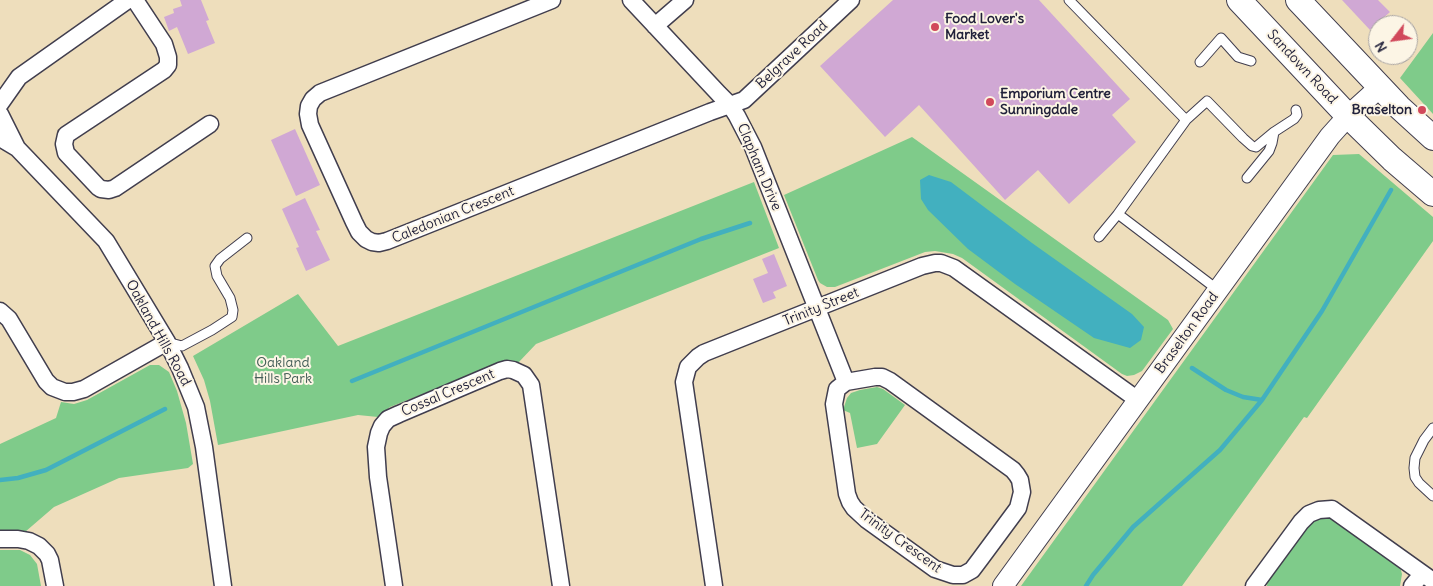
<!DOCTYPE html>
<style>
body{margin:0}
#map{position:relative;width:1433px;height:586px;overflow:hidden;background:#eedebc;font-family:Delius,sans-serif}
canvas{display:block}
.north{position:absolute;left:1368px;top:15px;width:50px;height:50px;box-sizing:border-box;background:#fcf5e5;border:1px solid #a5a1a1;border-radius:50%;rotate:240deg;font-size:14px;font-weight:700;line-height:20px;text-align:center;color:#22223b}
.north::after{content:'';display:block;margin:auto;width:18px;height:22px;background:#d1495b;clip-path:polygon(50% 0,100% 100%,50% 72%,0 100%)}
</style>
<div id="map">
<canvas width="1433" height="586"></canvas>
<div class="north">N</div>
</div>
<script>
const ctx = document.querySelector('canvas').getContext('2d');
ctx.lineJoin = 'round';
function fillPath(path, color) { ctx.fillStyle = color; ctx.fill(path, 'evenodd'); }
const shape = rows => new Path2D(rows.map(r => 'M' + r).join(''));
function strokePath(path, color, width, dash) { ctx.strokeStyle = color; ctx.lineWidth = width; ctx.lineCap = dash ? 'butt' : 'round'; ctx.setLineDash(dash || []); ctx.stroke(path); }
function label(font, color, halo, rows, align = 'center') {
  ctx.font = font + ' Delius,sans-serif'; ctx.lineWidth = 4; ctx.setLineDash([]); ctx.textBaseline = 'middle'; ctx.strokeStyle = halo; ctx.fillStyle = color; for (const [text, x, y, turn = 0] of rows) {
    ctx.save(); ctx.translate(x, y); ctx.rotate((+turn || 0) * Math.PI / 180); ctx.textAlign = isNaN(turn) ? turn : align; if (halo) ctx.strokeText(text, 0, 0); ctx.fillText(text, 0, 0); ctx.restore();
  }
}
fillPath(shape([
 [1433,33,1433,114,1400,78],
 [912,137,1168,320,1173,329,1142,371,1134,375,1127,376,1122,374,962,258,953,254,935,251,925,252,835,287,827,287,820,283,818,280,784,195],
 [1359,154,1433,217,1433,241,1307,418,1304,417,1182,586,1021,586,1333,155],
 [754,182,779,248,536,344,518,363,501,363,390,407,378,417,358,415,218,445,210,401,204,380,193,356,298,294,338,346],
 [150,365,159,365,169,372,177,391,186,423,193,464,188,468,119,478,54,507,25,532,0,532,0,444,56,418,61,402,74,404,87,400],
 [877,387,883,389,905,405,877,444,857,448,850,413,843,410,847,398,851,393,860,390],
 [1323,515,1335,518,1400,567,1402,574,1400,586,1267,586,1268,576,1307,522],
 [0,550,20,550,30,555,37,564,41,586,0,586]
]), '#7fcb8a');
fillPath(shape([
 [929,175,951,182,1032,243,1132,314,1144,327,1141,340,1130,348,1094,338,1015,284,968,249,928,210,921,199,920,180]
]), '#42b0bf');
strokePath(shape([
 [1192,368,1226,390,1243,397,1262,400],
 [352,381,701,239,750,223],
 [0,480,18,478,46,470,165,409],
 [1086,586,1093,575,1133,527,1220,450,1262,400,1322,311,1391,190]
]), '#42b0bf', 4.5);
fillPath(shape([
 [180,0,201,0,209,20,206,21,215,43,188,54,177,27,169,31,164,17,174,13,173,9,182,6],
 [893,0,1039,0,1130,99,1112,115,1136,142,1069,204,1038,170,1005,200,919,105,885,137,820,66],
 [1342,0,1378,0,1390,12,1370,30],
 [295,129,320,185,296,196,271,140],
 [305,198,320,230,316,231,330,260,306,271,296,248,299,247,282,209],
 [774,254,787,286,773,292,776,298,763,303,753,279,768,273,762,259]
]), '#d0a8d4');
const service = shape([
 [1069,0,1186,120,1118,214,1218,290],
 [1200,62,1221,38,1238,57,1251,61],
 [1186,120,1207,101,1243,138,1252,146,1256,147,1274,132,1294,119,1297,115,1296,110],
 [1247,178,1269,151,1272,143,1274,132],
 [1099,237,1118,214],
 [167,342,182,346,212,330,232,317,233,310,230,298,217,276,215,266,220,259,247,238],
 [1433,428,1424,440,1415,458,1414,468,1415,477,1419,483,1433,496]
]);
const minor = shape([
 [135,0,164,44,168,57,168,65,164,70,66,135,64,144,66,153,98,187,101,189,109,190,115,188,210,124],
 [552,0,320,93,313,99,309,106,308,114,310,125,354,222,359,232,366,239,372,242,379,243,387,241,710,112,744,100,851,0],
 [631,0,719,94,730,105,737,116,753,147,846,382,875,377,882,377,890,381,1013,470,1017,475,1020,480,1022,492,1018,508,981,558,972,570,963,575,953,575,935,569,867,520,854,508,850,502,847,494,834,404,837,389,846,382],
 [655,26,685,0],
 [0,104,19,77,128,0],
 [0,114,17,148],
 [0,138,17,148,106,241,167,342,180,368,196,407,204,447,223,586],
 [0,311,9,319,46,381,52,387,65,392,73,392,84,389,167,342],
 [0,539,18,539,29,541,39,546,47,554,50,560,55,586],
 [394,586,378,477,376,447,379,433,382,426,388,419,399,414,500,371,507,369,513,370,524,375,531,385,561,586],
 [714,586,684,382,688,367,698,357,704,353,922,266,935,263,941,263,954,268,1138,400],
 [1254,586,1301,522,1309,514,1319,510,1332,509,1433,581],
 [1412,586,1422,574]
]);
const tertiary = shape([
 [1003,586,1330,136,1348,116,1380,87]
]);
const secondary = shape([
 [1239,0,1348,116,1392,159,1433,194],
 [1298,0,1399,107,1433,138]
]);
strokePath(service, '#413e4e', 11);
strokePath(minor, '#413e4e', 19);
strokePath(tertiary, '#413e4e', 22);
strokePath(secondary, '#413e4e', 26);
strokePath(service, '#fff', 9);
strokePath(minor, '#fff', 16);
strokePath(tertiary, '#fff', 20);
strokePath(secondary, '#fff', 24);
for (const [x, y, r, color] of [
 [935,27,5,"#d1495b"],
 [990,102,5,"#d1495b"],
 [1422,110,5,"#d1495b"]
]) { const dot = new Path2D(); dot.arc(x, y, r, 0, 2 * Math.PI); ctx.fillStyle = color; ctx.fill(dot); strokePath(dot, '#fcf5e5', 2); }
label('bold 14px', '#22223b', '#fcf5e5', [
 ["Food Lover's",945,19],
 ["Market",945,35],
 ["Emporium Centre",1000,94],
 ["Sunningdale",1000,110],
 ["Braselton",1412,110,"right"]
], 'left');
label('14px', '#22223b', '#fcf5e5', [
 ["Belgrave Road",792,55,-43],
 ["Sandown Road",1302,67,47],
 ["Clapham Drive",759,167,67],
 ["Caledonian Crescent",453,215,-22],
 ["Trinity Street",821,307,-22],
 ["Oakland Hills Road",158,333,61],
 ["Braselton Road",1187,333,-54],
 ["Cossal Crescent",448,393,-23],
 ["Trinity Crescent",900,541,36]
]);
label('14px', '#435d57', '#fcf5e5', [
 ["Oakland",283,363],
 ["Hills Park",283,379]
]);
</script>
